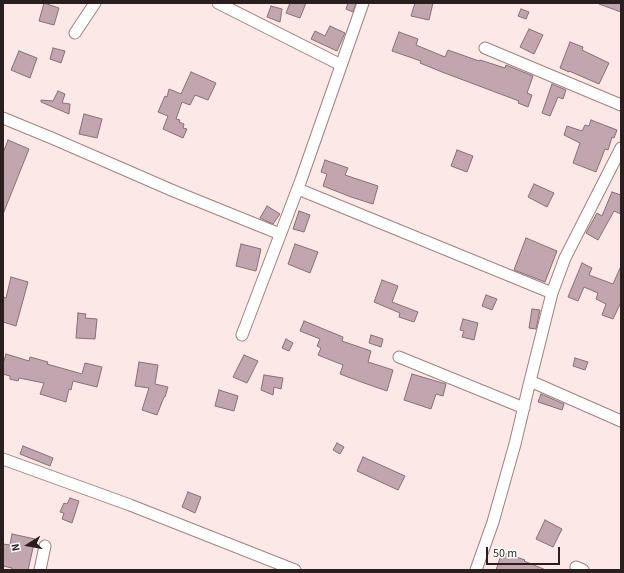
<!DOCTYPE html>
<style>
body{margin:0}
#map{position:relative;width:624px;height:573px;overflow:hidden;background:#fce9e7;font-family:"Source Sans 3",sans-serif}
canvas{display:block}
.frame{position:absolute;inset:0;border:4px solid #2a1f1e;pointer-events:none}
.north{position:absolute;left:8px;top:525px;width:40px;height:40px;-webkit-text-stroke:3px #fff;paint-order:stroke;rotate:259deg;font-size:11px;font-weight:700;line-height:16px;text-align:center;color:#2a1f1e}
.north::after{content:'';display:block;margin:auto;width:14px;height:18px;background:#2a1f1e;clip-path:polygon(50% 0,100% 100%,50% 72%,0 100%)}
.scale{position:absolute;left:486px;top:547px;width:74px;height:18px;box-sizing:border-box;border:2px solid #2a1f1e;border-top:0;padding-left:5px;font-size:12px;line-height:14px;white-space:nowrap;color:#2a1f1e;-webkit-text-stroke:3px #fff;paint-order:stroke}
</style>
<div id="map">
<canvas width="624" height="573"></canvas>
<div class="frame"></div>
<div class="north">N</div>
<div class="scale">50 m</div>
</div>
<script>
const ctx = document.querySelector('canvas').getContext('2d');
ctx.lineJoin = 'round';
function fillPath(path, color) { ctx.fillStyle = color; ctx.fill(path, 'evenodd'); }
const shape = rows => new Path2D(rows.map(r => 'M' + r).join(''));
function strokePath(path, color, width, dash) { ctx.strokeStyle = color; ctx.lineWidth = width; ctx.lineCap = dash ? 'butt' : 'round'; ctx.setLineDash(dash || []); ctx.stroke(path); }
const building = shape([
 [44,3,59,8,54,25,39,21,44,3],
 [290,3,306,3,300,18,286,13,290,3],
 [348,3,356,3,353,12,346,9,348,3],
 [415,3,433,3,429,20,411,16,415,3],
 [599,3,621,3,621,12,599,4,599,3],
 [271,6,282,9,280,22,267,17,271,6],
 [521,9,529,12,526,19,518,16,521,9],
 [330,26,345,33,337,51,311,39,315,31,325,36,330,26],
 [529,29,543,35,534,54,520,47,529,29],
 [399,32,418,39,416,45,445,57,448,50,479,61,480,60,505,68,506,65,533,76,527,93,532,95,528,107,518,103,519,101,442,72,420,63,421,61,392,51,399,32],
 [570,42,583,47,582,50,609,63,599,84,569,71,569,72,560,68,570,42],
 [53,48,65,51,61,63,50,59,53,48],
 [19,51,37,58,30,78,11,70,19,51],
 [191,72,216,83,208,100,195,95,190,105,182,102,176,119,180,120,179,122,184,124,183,128,187,129,183,138,163,129,168,116,158,112,165,96,167,97,169,89,181,94,191,72],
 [552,84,566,90,563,99,558,97,550,116,542,113,552,84],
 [58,91,65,94,62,103,70,104,69,114,41,102,41,100,53,101,58,91],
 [84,114,102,119,97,138,79,134,84,114],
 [591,120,617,130,614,138,612,137,608,150,605,149,596,172,573,163,580,143,564,135,567,126,582,131,585,125,589,126,591,120],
 [8,140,29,149,3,214,3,153,8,140],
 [457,150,473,156,467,172,451,166,457,150],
 [325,160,348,168,345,175,378,186,373,204,351,197,323,186,327,174,321,172,325,160],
 [534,184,554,193,547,207,528,197,534,184],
 [612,192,621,195,621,214,614,211,598,240,586,233,597,213,602,216,612,192],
 [267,206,280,214,273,224,260,218,267,206],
 [299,211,310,215,304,232,293,229,299,211],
 [526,238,557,251,545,282,514,270,526,238],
 [241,244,261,249,256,271,236,266,241,244],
 [295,244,318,252,310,273,288,264,295,244],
 [582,263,592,268,589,275,613,284,621,266,621,302,613,319,602,315,606,304,596,299,598,293,584,287,578,301,568,297,582,263],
 [11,277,28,282,16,326,3,322,3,297,6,298,11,277],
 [382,280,398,286,392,302,418,312,414,322,399,317,400,313,374,302,382,280],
 [486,295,497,299,492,310,482,306,486,295],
 [532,309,540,310,536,329,529,328,532,309],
 [78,313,86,314,85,318,97,319,95,339,76,338,78,313],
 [463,319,478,323,474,340,462,337,464,331,460,330,463,319],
 [304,321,343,337,342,341,371,351,368,362,393,370,387,391,364,383,340,374,343,365,318,355,321,348,317,346,320,339,300,331,304,321],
 [371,335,383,339,381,347,369,343,371,335],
 [286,339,293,343,289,351,282,348,286,339],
 [6,354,29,361,30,357,48,362,47,364,82,374,85,363,102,367,97,387,73,381,71,390,69,389,66,402,40,394,44,383,19,378,18,381,10,379,10,376,3,374,3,364,6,354],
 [244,355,258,361,247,383,233,377,244,355],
 [575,358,588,362,585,370,573,366,575,358],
 [139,362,158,365,155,384,168,387,165,397,164,397,157,415,142,410,149,388,135,386,139,362],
 [412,374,446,384,443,396,436,394,431,409,404,400,412,374],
 [264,375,283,378,281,389,274,387,273,395,261,390,264,375],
 [219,390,238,396,234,411,215,406,219,390],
 [541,394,564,404,562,410,538,402,541,394],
 [337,443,344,447,340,454,333,450,337,443],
 [23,446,53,458,50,466,20,454,23,446],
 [363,457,405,476,398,490,357,471,363,457],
 [188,492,201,497,195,513,182,507,188,492],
 [70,498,79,501,72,523,62,519,64,513,60,512,64,503,67,504,70,498],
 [545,520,562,529,553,547,536,539,545,520],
 [12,534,35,539,28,570,12,570,12,568,3,566,3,544,10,545,12,534],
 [502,552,525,560,524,561,546,570,496,570,502,552]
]);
fillPath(building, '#c2a6af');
strokePath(building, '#886e76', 1);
const street = shape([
 [218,3,341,65],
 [75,33,95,3],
 [485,48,621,105],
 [3,118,54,139,176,192,280,234],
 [298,189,552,293],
 [242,335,301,180,363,3],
 [399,357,524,408],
 [530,381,621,421],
 [3,459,130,505,295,570],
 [576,567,583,570],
 [40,570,45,546],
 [476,570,493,522,515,444,530,381,552,293,565,258,621,148]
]);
strokePath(street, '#9e827f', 13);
strokePath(street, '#fff', 11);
</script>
